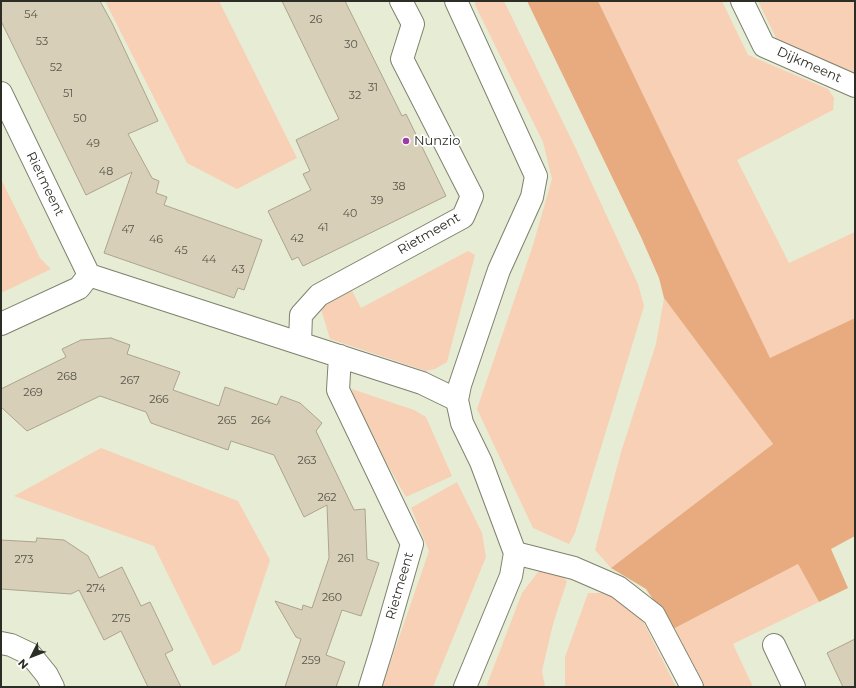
<!DOCTYPE html>
<style>
body{margin:0}
#map{position:relative;width:856px;height:688px;overflow:hidden;background:#e7ecd5;font-family:Montserrat,sans-serif}
canvas{display:block}
.frame{position:absolute;inset:0;border:2px solid #2c2e25;pointer-events:none}
.north{position:absolute;left:12px;top:636px;width:40px;height:40px;-webkit-text-stroke:3px #fff;paint-order:stroke;rotate:228deg;font-size:11px;font-weight:700;line-height:16px;text-align:center;color:#2c2e25}
.north::after{content:'';display:block;margin:auto;width:14px;height:18px;background:#2c2e25;clip-path:polygon(50% 0,100% 100%,50% 72%,0 100%)}
</style>
<div id="map">
<canvas width="856" height="688"></canvas>
<div class="frame"></div>
<div class="north">N</div>
</div>
<script>
const ctx = document.querySelector('canvas').getContext('2d');
ctx.lineJoin = 'round';
function fillPath(path, color) { ctx.fillStyle = color; ctx.fill(path, 'evenodd'); }
const shape = rows => new Path2D(rows.map(r => 'M' + r).join(''));
function strokePath(path, color, width, dash) { ctx.strokeStyle = color; ctx.lineWidth = width; ctx.lineCap = dash ? 'butt' : 'round'; ctx.setLineDash(dash || []); ctx.stroke(path); }
function label(font, color, halo, rows, align = 'center') {
  ctx.font = font + ' Montserrat,sans-serif'; ctx.lineWidth = 3.5; ctx.setLineDash([]); ctx.textBaseline = 'middle'; ctx.strokeStyle = halo; ctx.fillStyle = color; for (const [text, x, y, turn = 0] of rows) {
    ctx.save(); ctx.translate(x, y); ctx.rotate((+turn || 0) * Math.PI / 180); ctx.textAlign = isNaN(turn) ? turn : align; if (halo) ctx.strokeText(text, 0, 0); ctx.fillText(text, 0, 0); ctx.restore();
  }
}
fillPath(shape([
 [105,1,219,1,297,158,237,189,187,163],
 [475,1,504,1,576,149,638,284,644,306,575,533,569,544,533,528,477,409,533,245,552,179,543,142,475,5],
 [598,1,722,1,748,55,828,89,834,98,833,110,737,160,789,263,855,232,855,318,770,359],
 [758,1,855,1,855,72,854,72,778,42],
 [1,179,40,258,51,269,1,293],
 [468,251,475,255,447,362,435,369,426,371,330,339,321,309,331,301,352,291,361,308],
 [664,298,773,444,611,568,595,550,621,452,656,344],
 [352,389,414,410,426,417,452,476,406,497,387,464,353,394],
 [101,448,238,501,270,560,240,651,213,666,154,546,14,496],
 [457,482,482,533,486,557,433,687,382,687,429,551,411,508],
 [798,564,819,602,733,644,753,687,704,687,673,629],
 [555,568,567,581,553,624,542,671,545,687,486,687,522,593,538,572],
 [588,593,601,593,619,599,641,617,676,687,565,687,565,657]
]), '#f8d0b5');
fillPath(shape([
 [527,1,598,1,770,358,855,318,855,536,831,549,848,588,819,602,798,564,673,629,646,589,611,568,773,444,664,298,659,278,641,237]
]), '#e8ab80');
const building = shape([
 [1,1,100,1,112,23,158,121,128,134,152,178,159,181,156,193,167,197,164,205,262,240,244,290,238,288,234,298,104,253,132,172,86,195,1,21,1,1],
 [282,1,345,1,402,116,406,114,446,196,303,266,298,257,292,260,268,211,311,190,303,174,310,171,296,140,339,119,282,1],
 [111,338,130,345,127,354,180,372,173,390,219,406,225,387,277,405,281,396,300,403,322,423,316,431,354,510,365,509,367,559,379,563,361,616,342,610,326,655,345,662,336,687,285,687,301,639,296,637,275,601,302,610,303,605,312,608,329,558,327,505,304,517,274,455,231,441,228,450,151,423,146,412,100,396,27,431,1,407,1,389,66,357,62,349,81,340,111,338],
 [37,538,64,540,88,556,99,578,122,567,141,606,150,602,173,650,165,654,181,687,148,687,121,631,104,640,79,590,71,594,1,589,1,540,36,542,37,538],
 [855,639,855,687,843,687,827,653,855,639]
]);
fillPath(building, '#d8cfb8');
strokePath(building, '#aca38d', 1);
const minor = shape([
 [742,1,764,46,855,86],
 [1,93,89,275,79,288,1,324],
 [89,275,422,383,457,400],
 [300,343,301,315,319,295,463,217,472,196,402,59,413,24,401,1],
 [340,356,338,390,412,544,383,645,370,687],
 [515,553,574,568,618,587,654,615,692,687],
 [1,643,11,645,30,654,47,675,53,687],
 [774,645,794,687]
]);
const tertiary = shape([
 [456,1,536,176,532,197,499,270,460,385,457,400,462,423,481,462,515,553,511,576,465,687]
]);
strokePath(minor, '#7d826d', 24);
strokePath(tertiary, '#7d826d', 24);
strokePath(minor, '#fff', 22);
strokePath(tertiary, '#fff', 22);
for (const [x, y, r, color] of [
 [406,141,4,"#9c3da5"]
]) { const dot = new Path2D(); dot.arc(x, y, r, 0, 2 * Math.PI); ctx.fillStyle = color; ctx.fill(dot); strokePath(dot, '#fff', 1.5); }
label('11px', '#57564a', null, [
 ["54",31,15],
 ["26",316,20],
 ["53",42,42],
 ["30",351,45],
 ["52",56,68],
 ["31",373,88],
 ["51",68,94],
 ["32",355,96],
 ["50",80,119],
 ["49",93,144],
 ["48",106,172],
 ["38",399,187],
 ["39",377,201],
 ["40",350,214],
 ["41",323,228],
 ["47",128,230],
 ["42",297,239],
 ["46",156,240],
 ["45",181,251],
 ["44",209,260],
 ["43",238,270],
 ["268",67,377],
 ["267",130,381],
 ["269",33,393],
 ["266",159,400],
 ["265",227,421],
 ["264",261,421],
 ["263",307,461],
 ["262",327,498],
 ["261",346,559],
 ["273",24,560],
 ["274",96,589],
 ["260",332,598],
 ["275",121,619],
 ["259",311,661]
]);
label('13px', '#2c2e25', '#fff', [
 ["Dijkmeent",809,65,24],
 ["Rietmeent",45,184,64],
 ["Rietmeent",429,234,-30],
 ["Rietmeent",400,586,-74]
]);
label('13px', '#2c2e25', '#fff', [
 ["Nunzio",414,141]
], 'left');
</script>
